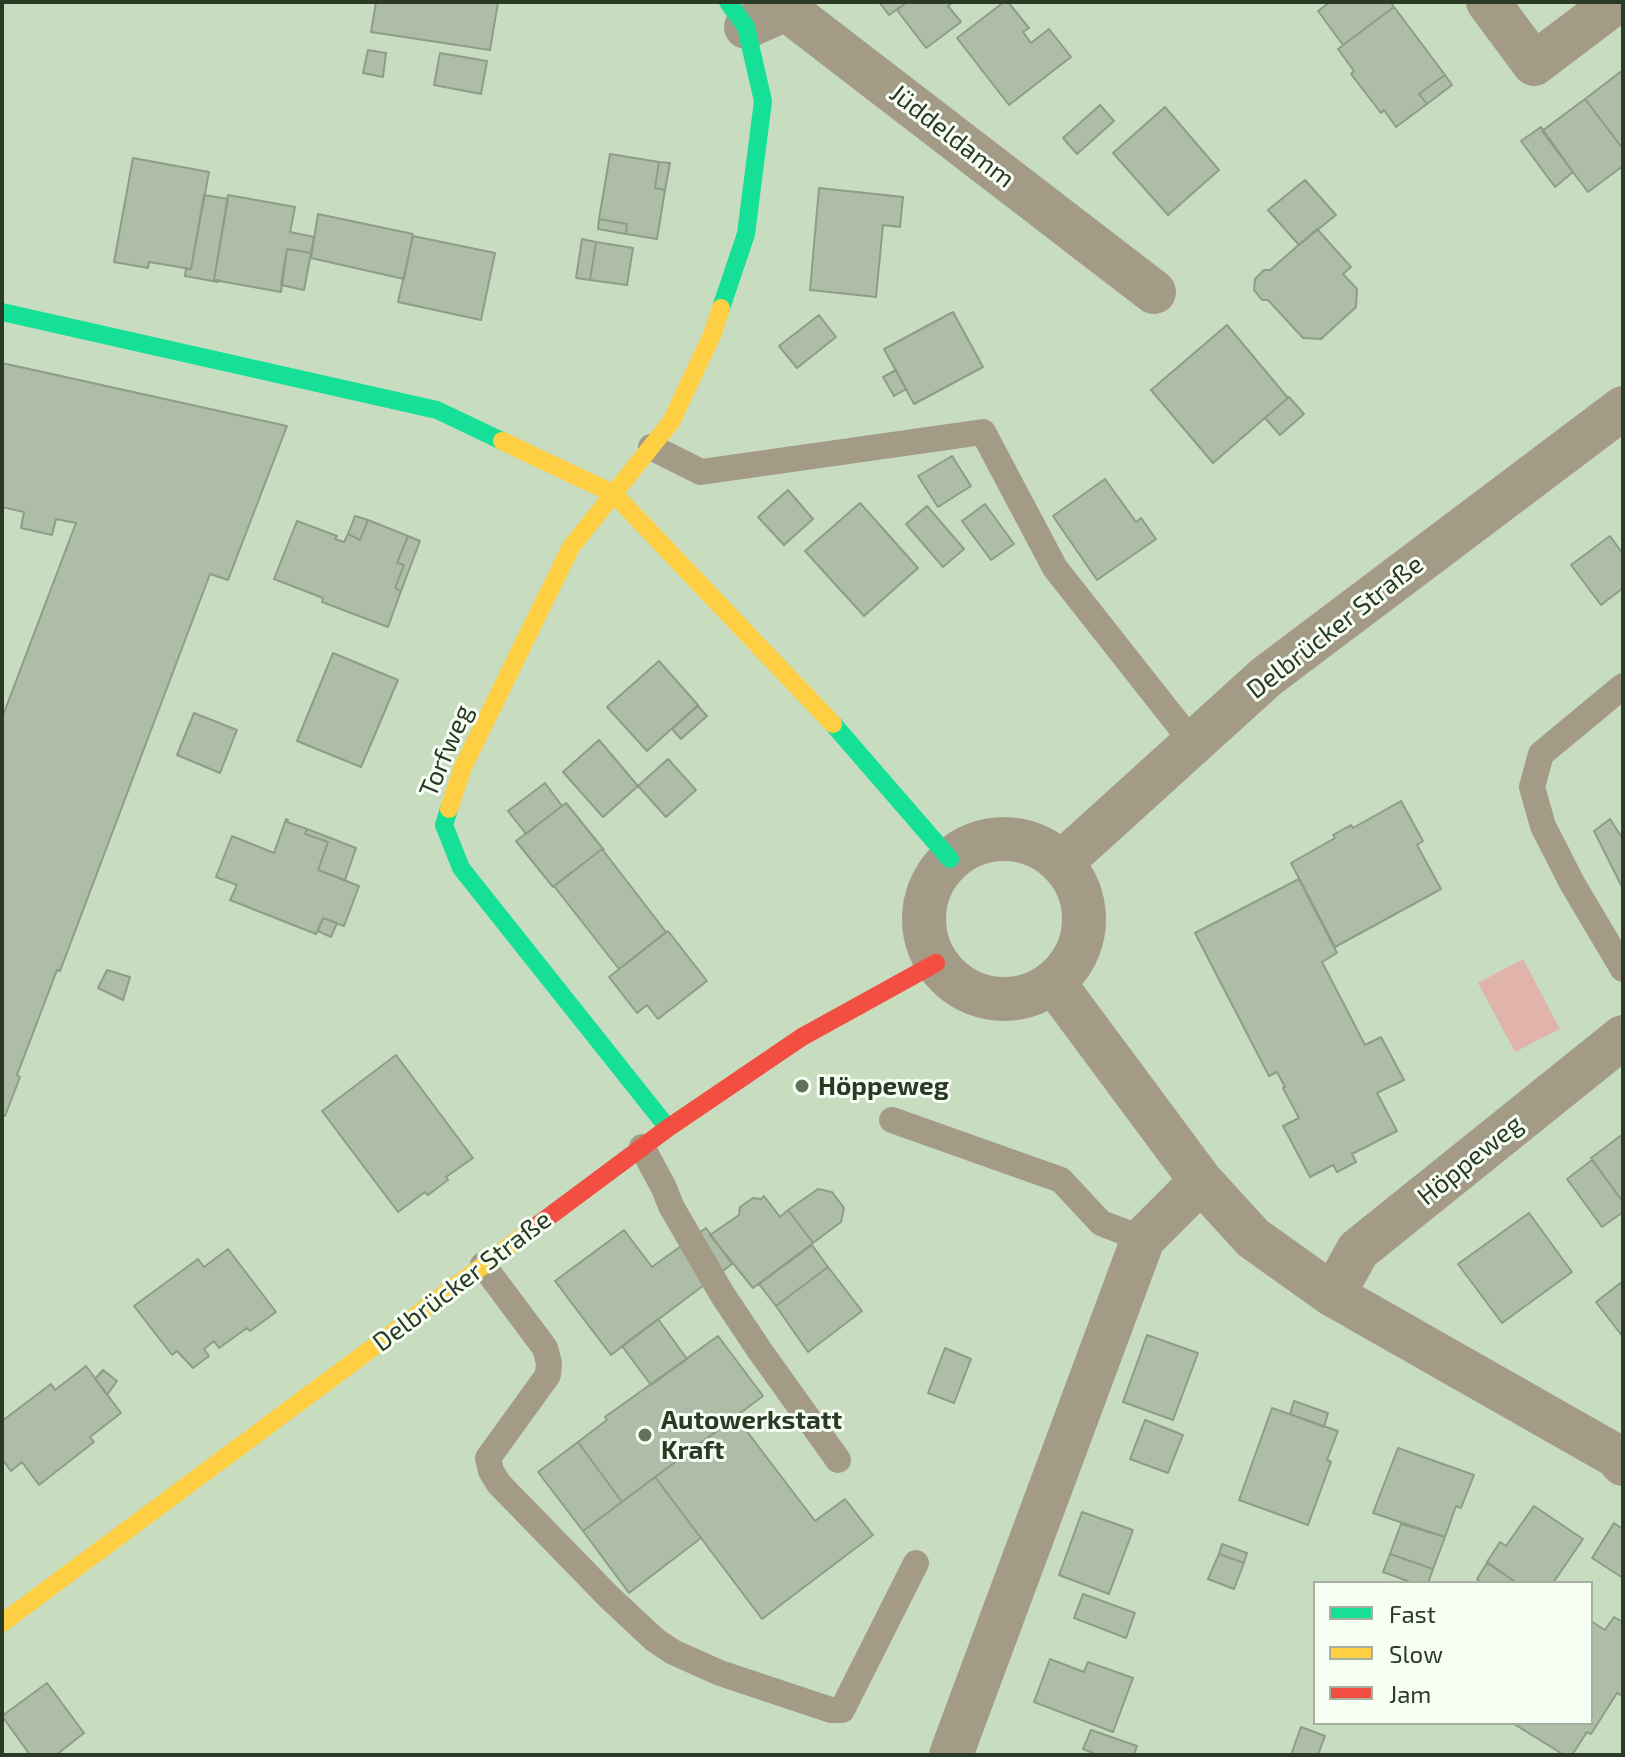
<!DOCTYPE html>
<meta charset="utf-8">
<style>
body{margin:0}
#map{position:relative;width:1625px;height:1757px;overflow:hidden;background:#c8dcbf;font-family:"Exo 2",sans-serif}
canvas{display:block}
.frame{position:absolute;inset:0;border:4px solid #2b3a25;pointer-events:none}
.legend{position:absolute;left:1313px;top:1581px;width:280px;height:144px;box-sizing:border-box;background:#f7fff4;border:2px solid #a5b0a1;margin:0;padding:10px 14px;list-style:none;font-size:24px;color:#2b3a25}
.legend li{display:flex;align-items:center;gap:16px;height:40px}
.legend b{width:40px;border:2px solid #a5b0a1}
</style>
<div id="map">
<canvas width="1625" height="1757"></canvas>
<div class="frame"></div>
<ul class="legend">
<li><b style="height:10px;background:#16e098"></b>Fast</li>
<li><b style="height:10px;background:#ffcf43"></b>Slow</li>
<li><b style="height:10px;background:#f24e42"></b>Jam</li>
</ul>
</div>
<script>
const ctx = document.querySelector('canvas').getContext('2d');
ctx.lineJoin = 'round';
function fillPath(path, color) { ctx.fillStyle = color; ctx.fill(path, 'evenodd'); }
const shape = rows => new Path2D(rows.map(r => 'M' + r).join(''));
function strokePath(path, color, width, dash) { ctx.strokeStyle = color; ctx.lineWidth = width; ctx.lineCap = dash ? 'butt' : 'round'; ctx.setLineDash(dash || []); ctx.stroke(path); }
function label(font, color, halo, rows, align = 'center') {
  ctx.font = font + ' "Exo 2",sans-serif'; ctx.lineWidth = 6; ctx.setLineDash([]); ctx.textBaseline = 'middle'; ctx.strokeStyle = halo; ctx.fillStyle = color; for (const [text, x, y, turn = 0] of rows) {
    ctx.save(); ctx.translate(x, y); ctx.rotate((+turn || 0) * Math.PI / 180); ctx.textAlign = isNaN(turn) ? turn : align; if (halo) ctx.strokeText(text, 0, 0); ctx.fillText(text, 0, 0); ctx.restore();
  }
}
fillPath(shape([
 [1523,959,1560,1029,1515,1052,1478,983]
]), '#e0b4ab');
const building = shape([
 [376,2,498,2,490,50,371,32,376,2],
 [879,2,907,2,889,15,879,2],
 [907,2,953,2,948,6,961,22,926,48,897,10,907,2],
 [1004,2,1008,2,1029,28,1023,32,1031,43,1049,29,1071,57,1009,105,957,38,1004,2],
 [1330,2,1390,2,1394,7,1343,45,1318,11,1330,2],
 [1394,7,1445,75,1419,94,1427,104,1396,127,1384,110,1381,113,1351,74,1354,71,1338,49,1394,7],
 [368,50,386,53,383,77,363,73,368,50],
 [440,53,487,61,481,94,434,85,440,53],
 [1623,70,1623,149,1585,99,1623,70],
 [1445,75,1452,85,1427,104,1419,94,1445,75],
 [1585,99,1623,149,1623,166,1588,192,1542,131,1585,99],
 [1100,105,1114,121,1077,154,1063,138,1100,105],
 [1165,107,1219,170,1168,215,1113,153,1165,107],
 [1541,127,1573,172,1555,187,1521,141,1541,127],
 [610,154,659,162,655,188,665,190,657,239,626,234,627,224,599,219,610,154],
 [133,158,209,172,191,269,149,262,148,268,114,262,133,158],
 [659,162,670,163,665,190,655,188,659,162],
 [1305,180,1336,215,1299,245,1268,210,1305,180],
 [819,188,903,197,900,227,883,225,876,297,810,290,819,188],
 [204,195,228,199,214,280,219,280,218,282,185,276,186,269,191,269,204,195],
 [228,195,295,207,290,232,314,237,311,253,287,249,281,292,214,280,228,195],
 [318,214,413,234,404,279,311,258,318,214],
 [599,219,627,224,626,234,598,229,599,219],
 [1317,229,1351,267,1343,274,1357,289,1356,307,1321,339,1303,338,1268,300,1262,300,1254,290,1255,279,1264,270,1270,270,1317,229],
 [413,236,495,253,481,320,398,302,413,236],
 [582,239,596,242,590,280,576,278,582,239],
 [596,242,633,248,627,285,590,280,596,242],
 [287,249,311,253,304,290,281,285,287,249],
 [953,312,983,367,914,404,884,349,953,312],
 [819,315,836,337,797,368,779,346,819,315],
 [1227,325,1288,398,1213,463,1151,390,1227,325],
 [2,363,287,426,228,580,210,574,60,971,57,970,17,1075,20,1077,5,1116,2,1115,2,718,76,523,56,519,52,535,21,528,24,512,2,507,2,363],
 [896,370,906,389,894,396,883,377,896,370],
 [1289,397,1304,414,1280,435,1265,418,1289,397],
 [952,456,971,486,938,507,918,476,952,456],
 [1105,479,1136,522,1141,518,1156,539,1097,580,1053,516,1105,479],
 [788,490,813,519,784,545,758,517,788,490],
 [860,503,918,568,864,616,805,551,860,503],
 [985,504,1014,544,991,560,962,521,985,504],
 [927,506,964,549,943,567,906,524,927,506],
 [355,516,368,520,360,540,348,534,355,516],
 [368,520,408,536,397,563,404,565,395,588,401,591,388,627,322,602,323,598,274,579,297,521,337,536,335,539,344,542,348,534,360,540,368,520],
 [408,536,420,541,401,591,395,588,404,565,397,563,408,536],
 [1610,536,1623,554,1623,588,1601,605,1571,565,1610,536],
 [333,653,398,680,361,767,297,741,333,653],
 [659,661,698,705,647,751,607,707,659,661],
 [698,706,707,716,681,739,672,729,698,706],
 [194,713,237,730,220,773,177,755,194,713],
 [599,740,638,786,603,817,563,772,599,740],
 [668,759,696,790,666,817,638,786,668,759],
 [545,783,562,806,526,834,508,811,545,783],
 [1401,801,1423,841,1417,845,1441,889,1335,947,1291,863,1335,838,1333,835,1351,825,1353,828,1401,801],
 [566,803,604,850,602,849,553,887,516,841,566,803],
 [286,819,288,820,287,822,307,829,305,834,328,842,318,870,359,886,344,926,323,918,316,934,230,900,237,885,216,877,232,836,274,853,286,819],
 [1610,819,1623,839,1622,887,1594,831,1610,819],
 [307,829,356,848,345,880,318,870,328,842,305,834,307,829],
 [602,849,666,932,619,969,554,886,602,849],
 [1299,879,1337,953,1322,962,1365,1045,1381,1037,1404,1080,1377,1093,1397,1131,1352,1154,1356,1162,1337,1172,1333,1165,1310,1177,1283,1126,1299,1118,1283,1088,1285,1087,1277,1072,1269,1076,1195,933,1299,879],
 [323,918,337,923,331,937,318,931,323,918],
 [668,931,707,981,658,1019,647,1005,637,1013,609,977,668,931],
 [107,970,130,977,123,1000,98,988,107,970],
 [396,1055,473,1158,446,1177,448,1180,428,1195,425,1192,398,1212,322,1111,396,1055],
 [1623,1134,1623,1202,1591,1158,1623,1134],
 [1592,1160,1623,1202,1623,1212,1602,1227,1567,1179,1592,1160],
 [818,1189,832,1192,844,1208,841,1222,813,1243,788,1210,818,1189],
 [764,1196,780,1217,788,1210,813,1243,753,1288,710,1235,739,1215,740,1207,753,1198,761,1199,764,1196],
 [1529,1213,1572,1272,1502,1323,1458,1264,1529,1213],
 [706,1228,732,1264,611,1355,555,1281,624,1230,652,1267,706,1228],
 [812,1245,828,1267,776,1306,759,1284,812,1245],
 [228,1249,276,1312,250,1331,247,1328,219,1348,214,1341,204,1349,209,1356,193,1368,177,1351,172,1355,134,1306,198,1259,204,1267,228,1249],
 [828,1267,862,1311,808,1352,776,1306,828,1267],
 [1623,1281,1623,1337,1596,1302,1623,1281],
 [658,1319,687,1359,651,1385,622,1346,658,1319],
 [1147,1335,1198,1353,1173,1420,1123,1402,1147,1335],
 [718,1336,763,1396,622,1502,578,1442,607,1420,605,1417,718,1336],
 [945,1348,971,1359,954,1403,928,1393,945,1348],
 [86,1366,121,1413,90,1437,94,1442,39,1485,22,1462,11,1471,2,1459,2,1421,51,1384,55,1390,86,1366],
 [103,1370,117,1381,107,1395,95,1379,103,1370],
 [1294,1401,1328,1413,1324,1427,1290,1414,1294,1401],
 [1272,1408,1338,1431,1327,1460,1331,1462,1308,1525,1239,1500,1272,1408],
 [736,1417,815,1521,845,1499,873,1535,762,1619,655,1477,736,1417],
 [1145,1420,1183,1435,1168,1473,1130,1459,1145,1420],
 [578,1442,622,1502,583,1531,538,1472,578,1442],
 [1398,1448,1474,1475,1461,1508,1456,1506,1445,1537,1373,1513,1398,1448],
 [655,1477,701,1538,629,1593,583,1531,655,1477],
 [1534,1506,1583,1539,1553,1583,1517,1583,1487,1562,1500,1542,1506,1546,1534,1506],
 [1082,1512,1133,1530,1109,1594,1059,1575,1082,1512],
 [1614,1523,1623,1529,1623,1578,1592,1558,1614,1523],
 [1401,1524,1445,1537,1433,1569,1390,1554,1401,1524],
 [1222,1544,1247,1553,1244,1563,1219,1554,1222,1544],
 [1219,1554,1244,1563,1234,1589,1208,1579,1219,1554],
 [1390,1554,1433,1569,1428,1583,1413,1583,1383,1572,1390,1554],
 [1487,1563,1517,1583,1482,1583,1477,1579,1487,1563],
 [1083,1594,1135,1613,1126,1638,1074,1618,1083,1594],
 [1614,1617,1623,1622,1623,1696,1617,1693,1591,1734,1587,1732,1572,1755,1564,1755,1514,1724,1591,1723,1591,1621,1605,1630,1614,1617],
 [1050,1659,1084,1672,1088,1662,1133,1678,1113,1732,1034,1702,1050,1659],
 [47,1683,84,1733,56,1755,30,1755,2,1716,47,1683],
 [1301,1727,1325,1736,1318,1755,1291,1755,1301,1727],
 [1091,1730,1137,1746,1134,1755,1098,1755,1083,1749,1091,1730]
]);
fillPath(building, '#aebda7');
strokePath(building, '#8e9d87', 2);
strokePath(shape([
 [651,447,701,472,983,432,1055,568,1193,743],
 [1623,686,1541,754,1532,787,1543,826,1572,883,1623,969],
 [892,1120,1061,1180,1101,1223,1143,1239],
 [642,1147,664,1188,671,1206,722,1294,760,1351,838,1460],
 [483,1265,545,1348,549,1363,548,1375,488,1458,491,1471,499,1484,609,1597,655,1640,673,1652,720,1673,831,1710,842,1710,916,1563]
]), '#a39b86', 26);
strokePath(shape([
 [1488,2,1534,64,1616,2],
 [746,27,786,9,1154,292],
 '924 919a80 80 0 1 1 160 0a80 80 0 1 1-160 0Z',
 [1061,863,1266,677,1623,408],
 [1054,983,1201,1181,1253,1238,1333,1295,1616,1456,1623,1464],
 [1333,1295,1358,1250,1623,1037],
 [951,1755,1143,1239,1201,1181]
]), '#a39b86', 44);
strokePath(shape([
 [721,308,746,234,763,101,746,27,728,2],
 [2,312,437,410,502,441],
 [833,724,950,859],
 [449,809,444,825,461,868,668,1128]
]), '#16e098', 18);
strokePath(shape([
 [502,441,614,494,833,724],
 [449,809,463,767,571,547,671,422,712,335,721,308],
 [2,1623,535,1227]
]), '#ffcf43', 18);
strokePath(shape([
 [535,1227,668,1128,802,1037,936,963]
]), '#f24e42', 18);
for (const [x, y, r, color] of [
 [802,1086,8,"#62735b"],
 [645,1435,8,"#62735b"]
]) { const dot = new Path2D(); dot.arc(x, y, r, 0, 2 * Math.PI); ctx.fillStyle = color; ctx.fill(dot); strokePath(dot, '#f7fff4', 3); }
label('26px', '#2b3a25', '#f7fff4', [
 ["Jüddeldamm",952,136,38],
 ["Delbrücker Straße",1335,627,-38],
 ["Torfweg",446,751,-67],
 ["Höppeweg",1470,1160,-39],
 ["Delbrücker Straße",462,1281,-37]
]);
label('bold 26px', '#2b3a25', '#f7fff4', [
 ["Höppeweg",818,1086],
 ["Autowerkstatt",661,1420],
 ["Kraft",661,1450]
], 'left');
</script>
